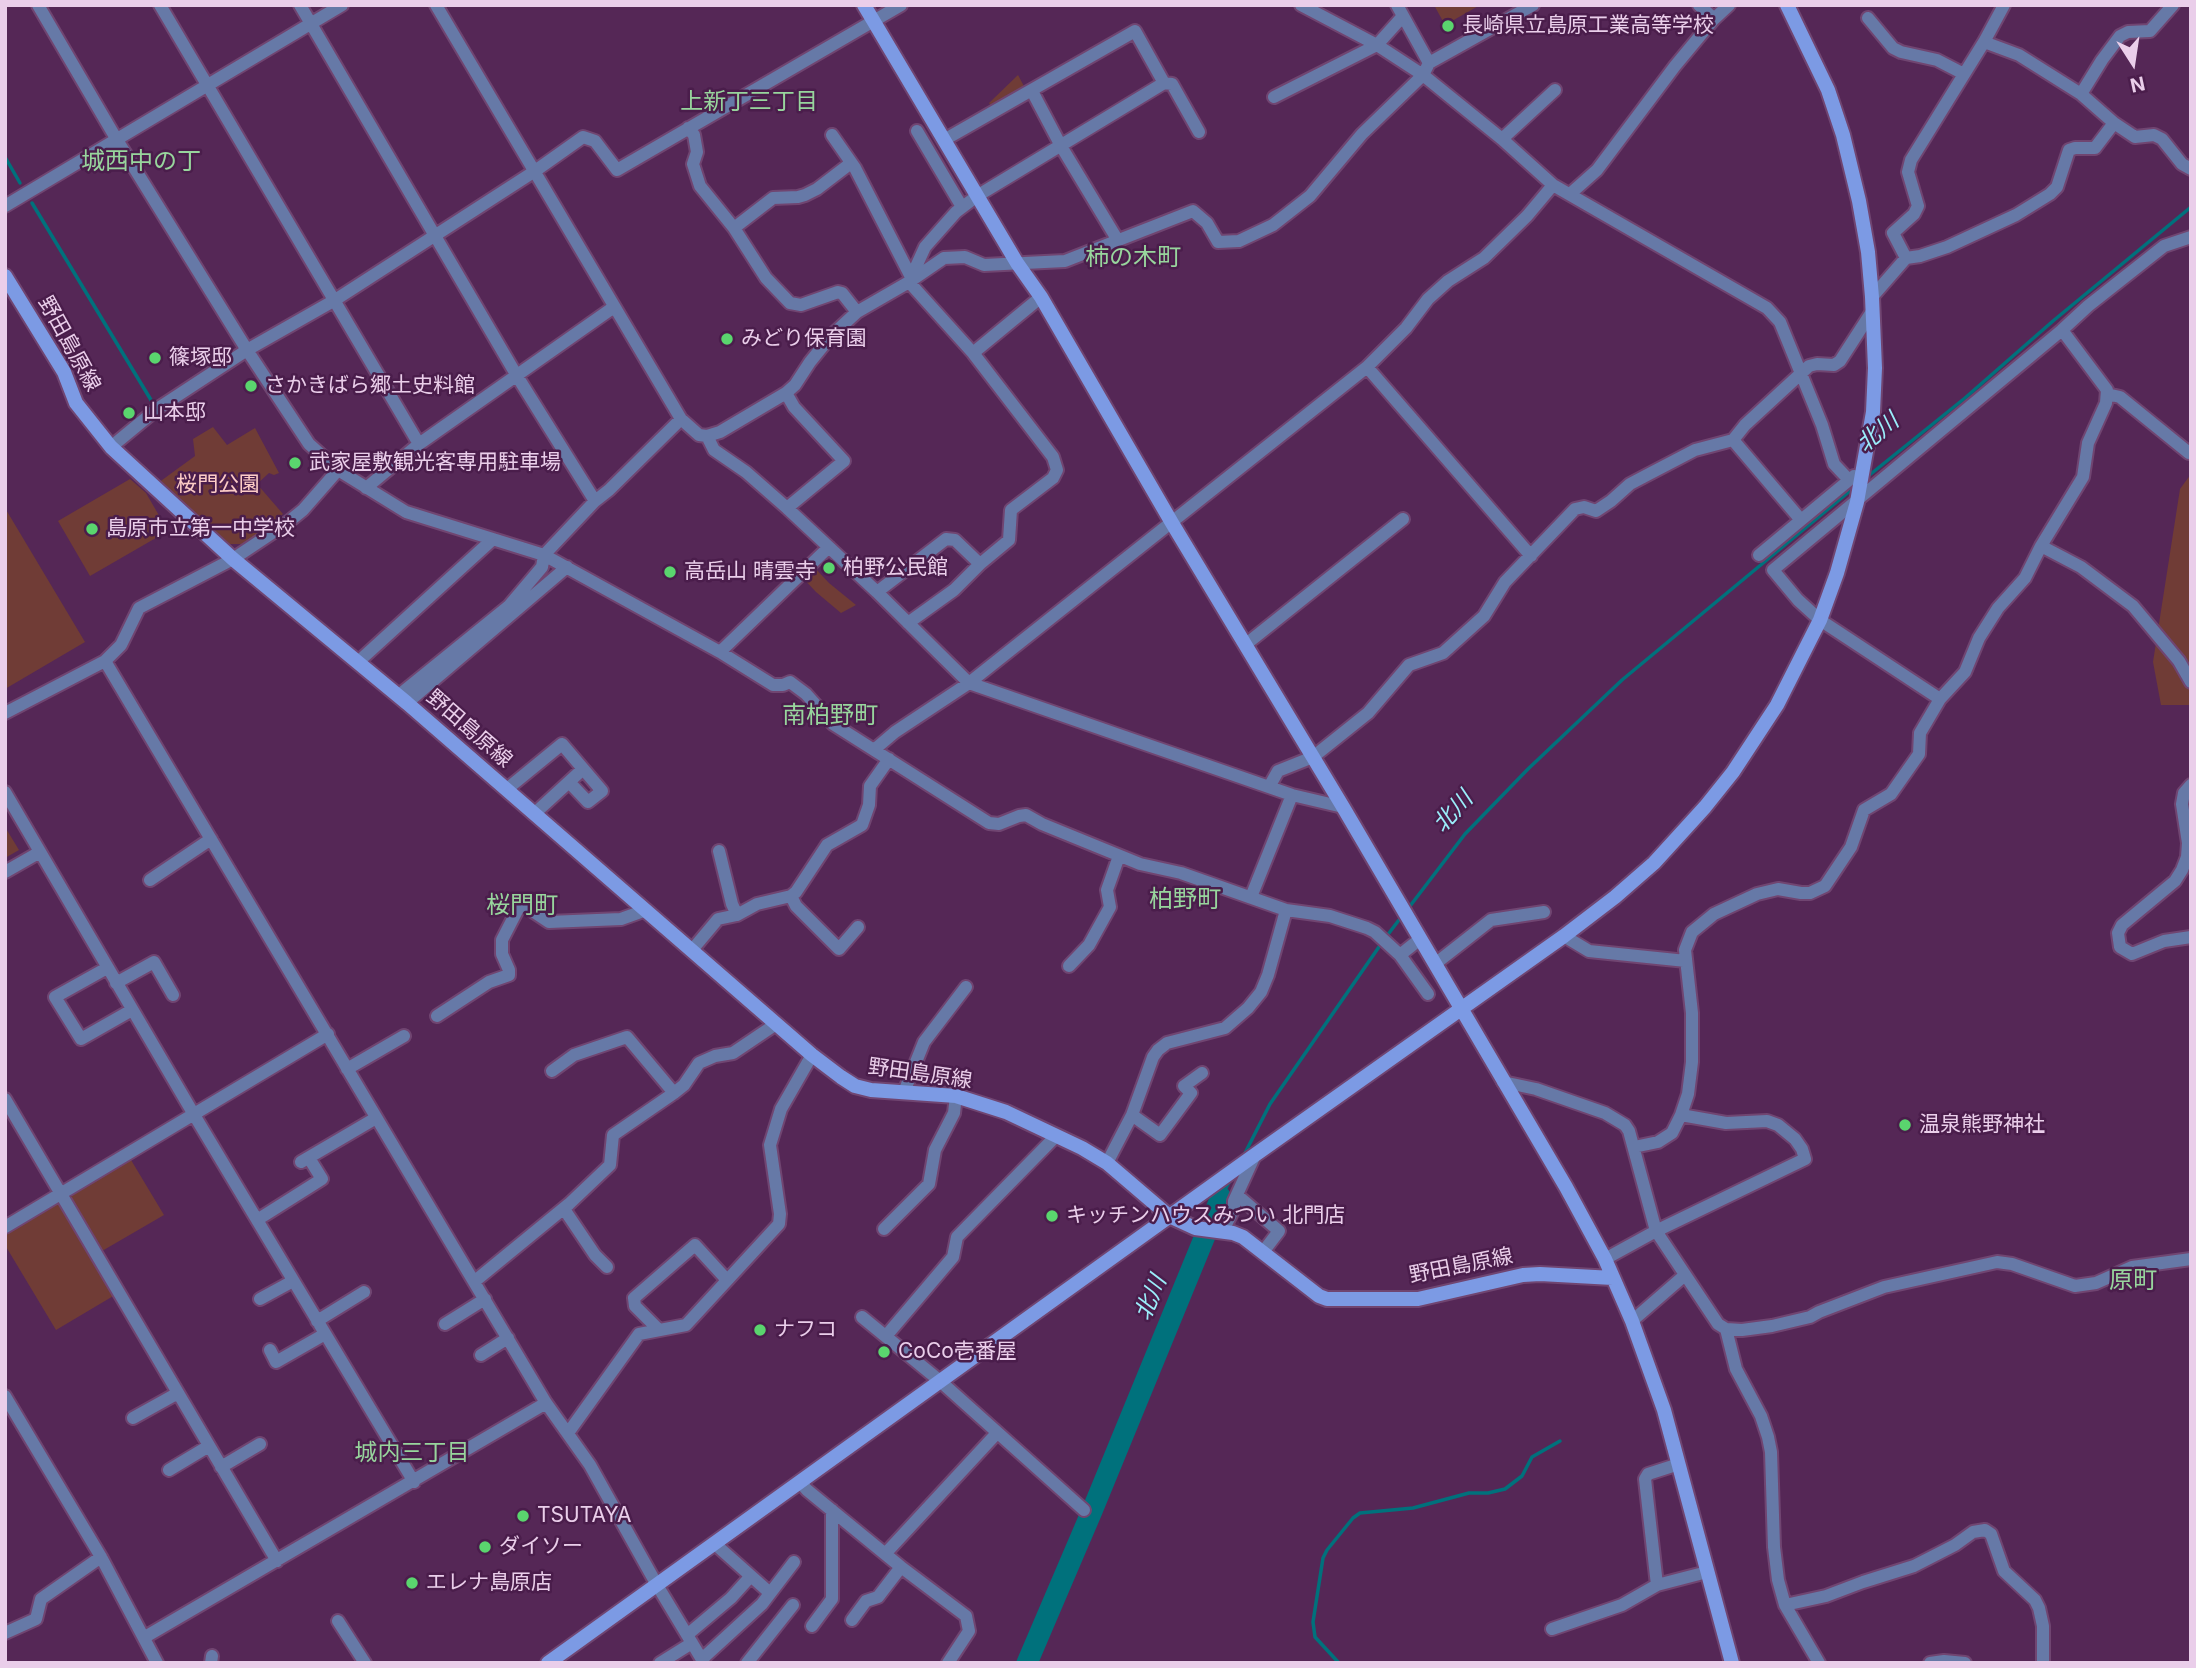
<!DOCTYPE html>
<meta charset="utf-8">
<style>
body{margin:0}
#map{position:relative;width:2196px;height:1668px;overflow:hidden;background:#552756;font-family:Inter,sans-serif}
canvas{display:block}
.frame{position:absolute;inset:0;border:7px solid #eaceea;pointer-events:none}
.north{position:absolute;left:2098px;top:28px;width:70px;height:70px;-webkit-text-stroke:5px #4a1d4b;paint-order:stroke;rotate:168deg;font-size:19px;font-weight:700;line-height:28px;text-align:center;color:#eaceea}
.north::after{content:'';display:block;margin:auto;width:24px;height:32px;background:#eaceea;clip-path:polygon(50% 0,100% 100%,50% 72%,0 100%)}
</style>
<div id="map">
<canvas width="2196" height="1668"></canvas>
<div class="frame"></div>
<div class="north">N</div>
</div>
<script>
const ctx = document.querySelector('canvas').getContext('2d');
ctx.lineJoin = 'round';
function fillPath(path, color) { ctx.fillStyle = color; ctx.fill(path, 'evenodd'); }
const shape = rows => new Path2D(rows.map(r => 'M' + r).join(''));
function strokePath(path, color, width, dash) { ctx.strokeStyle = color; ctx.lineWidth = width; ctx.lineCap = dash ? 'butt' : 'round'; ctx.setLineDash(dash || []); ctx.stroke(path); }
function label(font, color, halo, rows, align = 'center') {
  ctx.font = font + ' Inter,"Noto Sans JP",sans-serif'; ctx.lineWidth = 5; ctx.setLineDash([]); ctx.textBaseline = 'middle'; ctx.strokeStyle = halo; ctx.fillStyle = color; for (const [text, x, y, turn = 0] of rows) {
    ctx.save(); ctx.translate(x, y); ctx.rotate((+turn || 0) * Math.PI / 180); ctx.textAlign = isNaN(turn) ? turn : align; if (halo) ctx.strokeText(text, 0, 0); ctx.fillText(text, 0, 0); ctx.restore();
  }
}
fillPath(shape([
 [1434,5,1480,5,1445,25],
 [1018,75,1026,90,993,109,989,103],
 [213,427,227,445,255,428,279,473,274,475,269,473,257,484,283,514,244,544,226,544,158,483,195,456,193,439],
 [2191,474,2191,705,2161,705,2153,662,2180,489],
 [130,479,146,493,168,531,90,576,58,521],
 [5,508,85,642,5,689],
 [814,567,829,583,856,605,841,613,816,592,802,577],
 [5,827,19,850,5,858],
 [131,1160,164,1215,102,1251,70,1196],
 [60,1202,115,1295,56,1330,5,1245,5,1234]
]), '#703c36');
strokePath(shape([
 [5,157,20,183],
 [32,203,151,400],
 [1867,477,1965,398,2053,321,2191,207],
 [1407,910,1465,834,1528,769,1622,680,1856,486],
 [1386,937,1402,916],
 [1243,1157,1270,1104,1381,944],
 [1221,1197,1231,1179],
 [1339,1663,1315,1637,1313,1622,1323,1558,1327,1550,1353,1518,1360,1513,1413,1508,1469,1493,1488,1493,1505,1489,1522,1476,1532,1457,1560,1441]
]), '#00717c', 3.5);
strokePath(shape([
 [1027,1663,1092,1511,1221,1197]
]), '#00717c', 21);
const street = shape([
 [38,5,117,140,247,350,309,444,338,470,406,512,544,555,720,652,773,685,783,685,790,682,806,694,833,724,989,823,999,824,1019,816,1026,815,1042,824,1140,864,1181,873,1286,910,1330,916,1367,928,1375,932,1400,955,1428,994],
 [160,5,419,444],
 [300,5,517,376,595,501],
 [436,5,681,419,699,435,707,436,720,432,786,393,795,385,810,362,831,336,857,312,909,282,944,258,965,257,984,265,1065,261,1193,211,1207,223,1218,242,1239,241,1273,225,1310,196,1362,134,1423,75,1429,63,1533,5],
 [1301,5,1377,45,1423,75,1502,139,1553,185,1767,308,1780,322,1822,425,1834,464,1849,480],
 [1397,5,1429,63],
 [1699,5,1714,19],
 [1868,18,1893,48,1901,52,1937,60,1964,74],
 [1984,42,2019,55,2081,94,2114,123,2135,137,2154,135,2162,139,2182,164,2191,169],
 [1032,91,1061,146,1117,239],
 [2081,94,2102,60,2120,36,2128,32,2150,31,2173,5],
 [1274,97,1377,45,1403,16],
 [688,128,694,135,697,152,693,164,700,186,734,228,773,198,798,197,805,195,817,189,851,163],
 [917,131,962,207],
 [832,135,855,168,911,277],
 [1502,139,1555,90],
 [944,140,1135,31,1164,83],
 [1570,194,1597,170,1675,66,1714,19,1729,5],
 [5,206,342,5],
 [734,228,766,278,790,303,801,305,838,292,842,293,857,312],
 [1906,258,1893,233,1914,214,1918,206,1908,172,1911,160,1984,42,2004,5],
 [909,282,925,247,956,212,977,196,1164,83,1172,84,1199,132],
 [1872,297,1906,258,1920,256,1947,247,2016,215,2050,194,2057,187,2069,150,2075,148,2095,148,2114,123],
 [973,353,1041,297],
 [1367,367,1531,556],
 [786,393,794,407,844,461,787,508],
 [2107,394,2120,397,2189,453],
 [707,436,714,450,746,472,787,508,877,592,969,683,1292,795,1343,807],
 [1733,440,1801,520],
 [111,447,157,409,247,350,335,300,535,171,583,137,595,141,617,170,901,5],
 [366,488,419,444,614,307],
 [2041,546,2081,567,2133,606,2179,661,2191,682],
 [1759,555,1854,476],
 [877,592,946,539,955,540,980,564],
 [908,623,954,590,980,564,1009,540,1011,510,1053,478,1057,470,1053,457,973,353,909,282],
 [1245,645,1403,519],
 [720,652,829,547],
 [105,661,546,1403,590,1465,657,1585,704,1663],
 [358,662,493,539],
 [398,696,509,606,542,567,544,555,595,501,609,490,681,419],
 [1940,699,1820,620,1798,600,1773,570,2062,330,2088,306,2164,246,2191,237],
 [407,703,567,567],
 [5,713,105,661,121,645,139,608,233,559,287,523,303,510,338,470],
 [875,749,895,732,969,683,1367,367,1406,328,1428,299,1448,281,1484,258,1527,216,1553,185],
 [2191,785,2184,793,2182,804,2188,843,2187,857,2182,870,2175,881,2122,925,2118,933,2120,947,2132,954,2164,941,2191,937],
 [1269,787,1278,771,1313,757,1368,713,1409,665,1443,653,1484,616,1505,582,1575,509,1584,507,1596,511,1611,501,1630,484,1649,474,1695,450,1733,440,1745,425,1809,366,1817,364,1834,365,1840,361,1873,310],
 [507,789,562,744,602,791,588,802,569,782],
 [5,792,193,1113,414,1482],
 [534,814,583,769],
 [719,851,732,904,737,915],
 [5,872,40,852],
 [150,880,211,839],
 [791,896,796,906,839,949,858,927],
 [1251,897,1292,795],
 [1564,936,1589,951,1686,961],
 [692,950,718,919,737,915,757,904,791,896,796,892,827,845,862,825,869,805,870,786,889,759],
 [1400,955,1420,939],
 [1435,964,1491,920,1544,912],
 [1069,966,1089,945,1110,907,1107,890,1119,856],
 [107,968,55,997,81,1039,132,1010],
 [116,983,154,962,173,995],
 [437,1016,489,982,509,975,509,970,502,954,502,940,520,905,525,906,549,922,621,919,646,910],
 [347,1069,404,1036],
 [552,1071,574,1055,627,1037,674,1093],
 [1503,1082,1536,1089,1605,1113,1625,1125,1629,1131,1656,1231,1718,1324,1726,1329,1742,1330,1772,1326,1810,1317,1819,1312,1884,1287,1997,1262,2012,1264,2075,1286,2096,1283,2132,1267,2191,1259],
 [904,1092,924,1042,966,987],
 [5,1099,277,1561],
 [1132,1115,1160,1135,1191,1093,1184,1086,1202,1073],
 [1634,1147,1658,1142,1672,1133,1681,1115,1688,1094,1692,1062,1692,1013,1685,950,1692,932,1714,914,1757,894,1778,889,1801,893,1810,893,1825,886,1851,847,1864,810,1891,794,1919,754,1920,733,1940,699,1965,672,1979,638,1998,608,2025,578,2041,546,2083,477,2088,443,2106,403,2107,390,2062,330],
 [301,1162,376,1118],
 [1107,1163,1132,1115,1153,1057,1158,1050,1167,1043,1225,1028,1248,1008,1261,992,1268,975,1286,910],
 [1237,1195,1279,1231,1263,1252],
 [564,1209,595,1255,607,1267],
 [257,1220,322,1179,309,1158],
 [5,1227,328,1034],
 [884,1229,929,1184,935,1150,954,1113,956,1096],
 [1223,1231,1234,1208,1234,1201,1255,1155],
 [1605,1259,1656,1231,1805,1159,1802,1149,1795,1139,1778,1125,1767,1121,1726,1123,1681,1115],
 [475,1281,569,1204,610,1165,613,1135,674,1093,684,1085,699,1063,715,1056,733,1053,776,1024],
 [260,1299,293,1281],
 [862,1317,940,1381,1084,1510],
 [317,1321,364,1292],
 [1632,1321,1685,1275],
 [445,1324,485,1299],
 [1726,1329,1736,1369,1761,1416,1768,1437,1771,1452,1774,1547,1778,1580,1785,1605,1819,1663],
 [659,1330,635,1306,634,1298,695,1245,727,1280],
 [886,1336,953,1257,957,1237,1056,1136],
 [270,1350,276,1362,325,1334],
 [481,1355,508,1338],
 [5,1396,101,1557,157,1663],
 [133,1418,178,1393],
 [568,1433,639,1334,686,1325,779,1224,780,1214,770,1145,781,1109,812,1055],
 [221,1467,260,1444],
 [169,1470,209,1446],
 [800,1482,807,1490,901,1567,966,1616,969,1631,948,1663],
 [715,1544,770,1593],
 [885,1554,997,1433],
 [1657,1585,1645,1479,1648,1474,1679,1464],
 [1785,1605,1826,1596,1863,1582,1914,1566,1955,1545,1973,1532,1985,1530,1991,1534,2004,1571,2035,1600,2039,1608,2043,1626,2043,1663],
 [852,1620,866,1601,878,1597,901,1567],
 [338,1621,365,1663],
 [812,1626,832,1599,832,1510],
 [1552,1629,1622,1605,1657,1585,1707,1572],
 [5,1633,36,1619,41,1599,101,1557],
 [687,1635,731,1598,750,1577],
 [145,1637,546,1403],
 [702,1659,762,1604,794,1562],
 [211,1663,212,1656],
 [660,1663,692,1643],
 [747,1663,793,1605],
 [1930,1663,1944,1661,1965,1663]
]);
const secondary = shape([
 [864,5,1017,263,1041,297,1172,523,1343,807,1566,1187,1605,1259,1632,1321,1664,1410,1732,1663],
 [5,276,64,372,76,403,111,447,233,559,407,703,812,1055,841,1077,855,1086,871,1090,956,1096,1006,1112,1082,1148,1107,1163,1169,1216,1195,1228,1233,1233,1243,1237,1319,1296,1327,1299,1418,1299,1523,1275,1540,1274,1613,1278],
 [548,1663,1252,1157,1564,936,1615,897,1654,863,1705,807,1733,772,1777,705,1820,620,1837,573,1857,502,1873,412,1875,368,1872,297,1868,252,1859,201,1843,135,1828,90,1787,5]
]);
strokePath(street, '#704571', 16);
strokePath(secondary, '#704571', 18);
strokePath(street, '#6679a7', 12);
strokePath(secondary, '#7c9ae4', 14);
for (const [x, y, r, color] of [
 [1448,26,7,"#5ad56e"],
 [727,339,7,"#5ad56e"],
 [155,358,7,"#5ad56e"],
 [251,386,7,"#5ad56e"],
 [129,413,7,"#5ad56e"],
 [295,463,7,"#5ad56e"],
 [92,529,7,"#5ad56e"],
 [829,568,7,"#5ad56e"],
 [670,572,7,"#5ad56e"],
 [1905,1125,7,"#5ad56e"],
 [1052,1216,7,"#5ad56e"],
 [760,1330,7,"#5ad56e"],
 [884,1352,7,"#5ad56e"],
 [523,1516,7,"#5ad56e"],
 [485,1547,7,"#5ad56e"],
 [412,1583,7,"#5ad56e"]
]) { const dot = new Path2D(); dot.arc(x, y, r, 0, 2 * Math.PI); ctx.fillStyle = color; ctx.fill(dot); strokePath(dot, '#4a1d4b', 2.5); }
label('21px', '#eaceea', '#4a1d4b', [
 ["長崎県立島原工業高等学校",1462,26],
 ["みどり保育園",741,339],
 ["篠塚邸",169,358],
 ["さかきばら郷土史料館",265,386],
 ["山本邸",143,413],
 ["武家屋敷観光客専用駐車場",309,463],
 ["島原市立第一中学校",106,529],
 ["柏野公民館",843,568],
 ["高岳山 晴雲寺",684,572],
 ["温泉熊野神社",1919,1125],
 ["キッチンハウスみつい 北門店",1066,1216],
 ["ナフコ",774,1330],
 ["CoCo壱番屋",898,1352],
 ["TSUTAYA",537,1516],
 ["ダイソー",499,1547],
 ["エレナ島原店",426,1583]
], 'left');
label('21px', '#eaceea', '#4a1d4b', [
 ["野田島原線",69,344,61],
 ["野田島原線",469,729,41],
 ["野田島原線",920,1074,8],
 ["野田島原線",1461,1266,-11]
]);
label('21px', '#fcccc6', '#4a1d4b', [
 ["桜門公園",218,485]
]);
label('23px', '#98d59d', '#4a1d4b', [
 ["上新丁三丁目",749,102],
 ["城内三丁目",412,1453]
]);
label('italic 23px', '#9beefa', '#4a1d4b', [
 ["北川",1878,433,-40],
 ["北川",1453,812,-48],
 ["北川",1151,1298,-67]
]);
label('24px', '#98d59d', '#4a1d4b', [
 ["城西中の丁",141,162],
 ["柿の木町",1133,258],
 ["南柏野町",830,716],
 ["柏野町",1185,900],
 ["桜門町",522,906],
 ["原町",2133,1281]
]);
</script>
